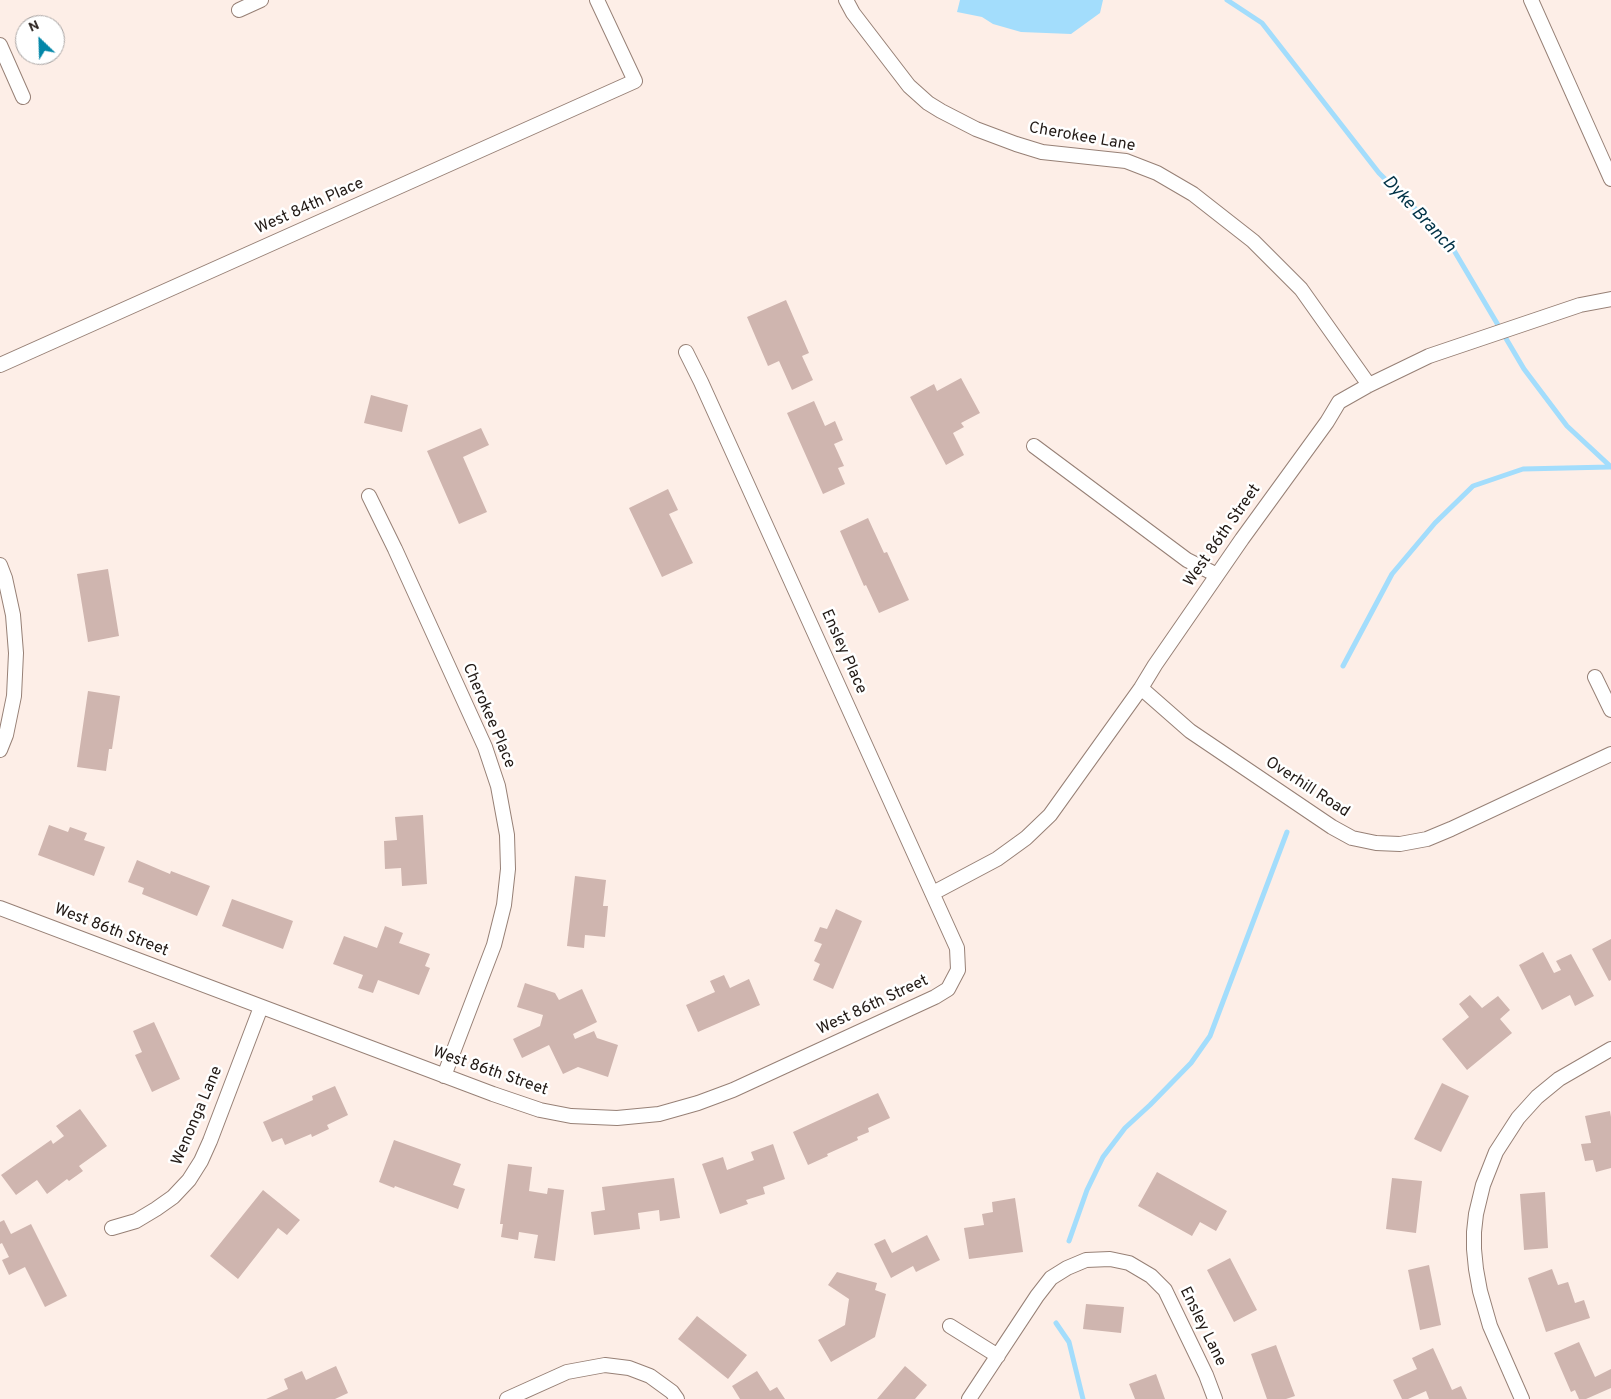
<!DOCTYPE html>
<style>
body{margin:0}
#map{position:relative;width:1611px;height:1399px;overflow:hidden;background:#fdeee7;font-family:Overpass,sans-serif}
canvas{display:block}
.north{position:absolute;left:15px;top:15px;width:50px;height:50px;box-sizing:border-box;background:#fff;border:1px solid #a7a3a2;border-radius:50%;rotate:336deg;font-size:14px;font-weight:700;line-height:20px;text-align:center;color:#221a16}
.north::after{content:'';display:block;margin:auto;width:18px;height:22px;background:#0186a8;clip-path:polygon(50% 0,100% 100%,50% 72%,0 100%)}
</style>
<div id="map">
<canvas width="1611" height="1399"></canvas>
<div class="north">N</div>
</div>
<script>
const ctx = document.querySelector('canvas').getContext('2d');
ctx.lineJoin = 'round';
function fillPath(path, color) { ctx.fillStyle = color; ctx.fill(path, 'evenodd'); }
const shape = rows => new Path2D(rows.map(r => 'M' + r).join(''));
function strokePath(path, color, width, dash) { ctx.strokeStyle = color; ctx.lineWidth = width; ctx.lineCap = dash ? 'butt' : 'round'; ctx.setLineDash(dash || []); ctx.stroke(path); }
function label(font, color, halo, rows, align = 'center') {
  ctx.font = font + ' Overpass,sans-serif'; ctx.lineWidth = 5; ctx.setLineDash([]); ctx.textBaseline = 'middle'; ctx.strokeStyle = halo; ctx.fillStyle = color; for (const [text, x, y, turn = 0] of rows) {
    ctx.save(); ctx.translate(x, y); ctx.rotate((+turn || 0) * Math.PI / 180); ctx.textAlign = isNaN(turn) ? turn : align; if (halo) ctx.strokeText(text, 0, 0); ctx.fillText(text, 0, 0); ctx.restore();
  }
}
fillPath(shape([
 [960,0,1103,0,1100,13,1071,34,1021,32,993,24,982,17,957,12]
]), '#a3ddfc');
strokePath(shape([
 [1227,0,1262,23,1379,173,1449,242,1524,369,1567,426,1611,467],
 [1343,666,1392,574,1435,523,1473,486,1523,469,1609,467],
 [1069,1241,1087,1190,1103,1157,1125,1128,1150,1105,1191,1063,1210,1036,1287,832],
 [1056,1323,1069,1342,1083,1399]
]), '#a3ddfc', 5);
fillPath(shape([
 [786,300,809,353,802,356,813,380,792,390,779,361,768,366,747,317],
 [961,378,980,413,961,423,964,427,953,433,964,455,946,465,910,397,934,384,937,391],
 [371,395,408,405,402,432,364,423],
 [814,401,825,426,835,421,843,440,834,444,844,466,838,468,845,484,823,494,787,413],
 [481,428,489,445,463,457,487,512,459,524,427,451],
 [668,489,678,510,669,514,693,563,662,577,629,508],
 [868,518,884,553,887,552,909,600,879,613,866,585,864,586,840,531],
 [108,569,119,636,88,642,77,574],
 [88,691,120,696,112,749,109,749,106,771,77,767],
 [423,815,427,884,402,886,401,868,385,869,384,841,397,840,395,817],
 [49,825,68,832,70,827,87,833,84,840,105,847,94,876,38,855],
 [137,860,170,874,171,871,210,886,197,916,142,894,144,888,128,882],
 [575,876,606,880,603,906,608,906,605,937,585,935,584,948,567,946],
 [232,899,293,921,283,949,222,926],
 [836,909,862,921,833,989,813,980,820,964,814,961,822,944,814,941,820,927,827,929],
 [385,926,403,933,399,943,430,954,425,966,430,968,419,995,378,980,373,993,358,988,363,975,333,964,344,936,377,948],
 [1611,939,1611,980,1609,981,1592,949],
 [1543,952,1554,973,1561,970,1556,961,1571,954,1594,996,1575,1006,1570,995,1542,1010,1519,965],
 [724,975,730,988,749,979,760,1005,698,1032,686,1005,715,992,710,981],
 [525,983,555,993,559,1000,582,989,597,1022,573,1034,575,1039,594,1031,597,1038,618,1045,608,1077,578,1067,563,1074,549,1045,522,1058,513,1039,540,1026,543,1015,517,1007],
 [1470,995,1482,1008,1498,996,1510,1010,1500,1019,1512,1033,1467,1070,1442,1039,1469,1017,1459,1004],
 [154,1022,180,1079,152,1092,135,1055,142,1052,133,1031],
 [1442,1083,1469,1096,1441,1152,1414,1139],
 [335,1086,348,1115,327,1125,329,1129,312,1137,311,1134,285,1145,282,1138,272,1142,263,1122,313,1100,312,1096],
 [878,1093,890,1118,868,1128,869,1132,857,1137,858,1140,827,1154,828,1156,808,1165,793,1132],
 [80,1109,107,1146,79,1166,83,1171,69,1181,67,1179,47,1194,37,1180,16,1195,1,1175,51,1140,53,1144,64,1136,56,1126],
 [1610,1111,1611,1117,1611,1168,1596,1172,1593,1160,1585,1161,1581,1144,1591,1143,1585,1116],
 [394,1140,461,1164,453,1185,465,1189,458,1209,395,1186,394,1188,379,1182],
 [773,1144,785,1179,763,1187,765,1194,746,1200,748,1204,720,1214,702,1164,723,1157,727,1170,754,1160,751,1152],
 [508,1164,532,1167,529,1191,547,1194,548,1188,564,1190,555,1261,534,1258,538,1235,519,1232,518,1240,501,1237,503,1224,500,1224],
 [1157,1172,1227,1211,1216,1231,1200,1222,1192,1236,1138,1206],
 [674,1178,680,1218,660,1221,659,1210,638,1213,640,1229,594,1235,591,1212,605,1210,602,1187],
 [1392,1178,1422,1181,1416,1233,1386,1229],
 [263,1190,300,1220,287,1235,278,1228,238,1279,210,1256],
 [1545,1192,1548,1248,1524,1250,1520,1194],
 [1015,1198,1023,1252,969,1259,964,1228,984,1225,982,1214,993,1212,992,1202],
 [4,1220,11,1234,31,1224,67,1296,45,1307,25,1267,9,1275,2,1260,9,1257,2,1243,0,1244,0,1222],
 [927,1235,940,1260,916,1272,913,1266,891,1278,874,1244,885,1239,892,1253],
 [1230,1258,1257,1310,1234,1322,1207,1270],
 [1429,1265,1441,1325,1420,1330,1408,1270],
 [1552,1269,1558,1285,1568,1282,1575,1303,1584,1300,1590,1318,1546,1332,1528,1278],
 [837,1272,877,1283,875,1290,886,1294,875,1337,831,1362,818,1340,845,1325,849,1299,828,1285],
 [1086,1304,1124,1307,1121,1333,1083,1329],
 [697,1316,747,1355,728,1379,678,1339],
 [1579,1342,1595,1377,1611,1369,1611,1388,1586,1399,1579,1399,1575,1390,1571,1392,1554,1353],
 [1276,1345,1295,1396,1286,1399,1267,1399,1251,1354],
 [1433,1348,1452,1390,1461,1386,1467,1399,1429,1399,1426,1391,1408,1399,1402,1399,1393,1380,1417,1369,1412,1358],
 [336,1366,348,1393,335,1399,266,1399,288,1389,284,1379,302,1371,306,1380],
 [905,1366,927,1385,915,1399,877,1399],
 [757,1371,770,1391,777,1387,785,1399,740,1399,732,1386],
 [1156,1374,1165,1399,1135,1399,1129,1384]
]), '#cfb5af');
const street = shape([
 [846,0,853,13,909,86,928,103,941,111,976,129,1016,144,1042,152,1126,161,1157,173,1193,194,1253,241,1301,289,1369,385],
 [1531,0,1611,179],
 [239,10,261,0],
 [0,45,23,97],
 [0,365,635,81,597,0],
 [1034,446,1187,560,1217,575],
 [369,496,395,549,485,747,498,786,507,835,508,869,504,905,494,945,444,1076],
 [0,565,5,578,13,615,16,653,14,696,6,735,0,750],
 [1595,677,1611,710],
 [1141,688,1190,731,1332,827,1352,838,1376,843,1400,844,1427,839,1451,829,1611,754],
 [933,893,997,859,1026,838,1050,815,1141,688,1155,665,1242,539,1327,422,1339,402,1369,385,1429,356,1580,305,1611,299],
 [0,908,493,1094,540,1110,571,1116,617,1118,659,1114,698,1103,733,1090,935,997,948,989,958,970,957,948,701,382,686,352],
 [112,1228,136,1221,156,1209,173,1197,189,1180,201,1161,210,1141,261,1007],
 [950,1326,998,1356],
 [507,1399,567,1372,605,1365,629,1368,650,1376,672,1392,677,1399],
 [969,1399,1037,1296,1051,1278,1067,1268,1086,1260,1110,1259,1129,1263,1151,1276,1165,1290,1206,1375,1215,1399],
 [1522,1399,1490,1326,1480,1291,1476,1269,1474,1249,1474,1232,1476,1214,1483,1185,1496,1152,1518,1118,1537,1097,1559,1079,1611,1049]
]);
strokePath(street, '#978076', 16);
strokePath(street, '#fff', 14);
label('16px', '#221a16', '#fff', [
 ["Cherokee Lane",1082,138,10],
 ["West 84th Place",310,207,-24],
 ["West 86th Street",1223,536,-55],
 ["Ensley Place",843,652,66],
 ["Cherokee Place",488,716,67],
 ["Overhill Road",1307,788,33],
 ["West 86th Street",111,931,21],
 ["West 86th Street",873,1006,-25],
 ["West 86th Street",490,1072,19],
 ["Wenonga Lane",198,1116,-67],
 ["Ensley Lane",1202,1327,64]
]);
label('italic 18px', '#003246', '#fff', [
 ["Dyke Branch",1418,215,47]
]);
</script>
